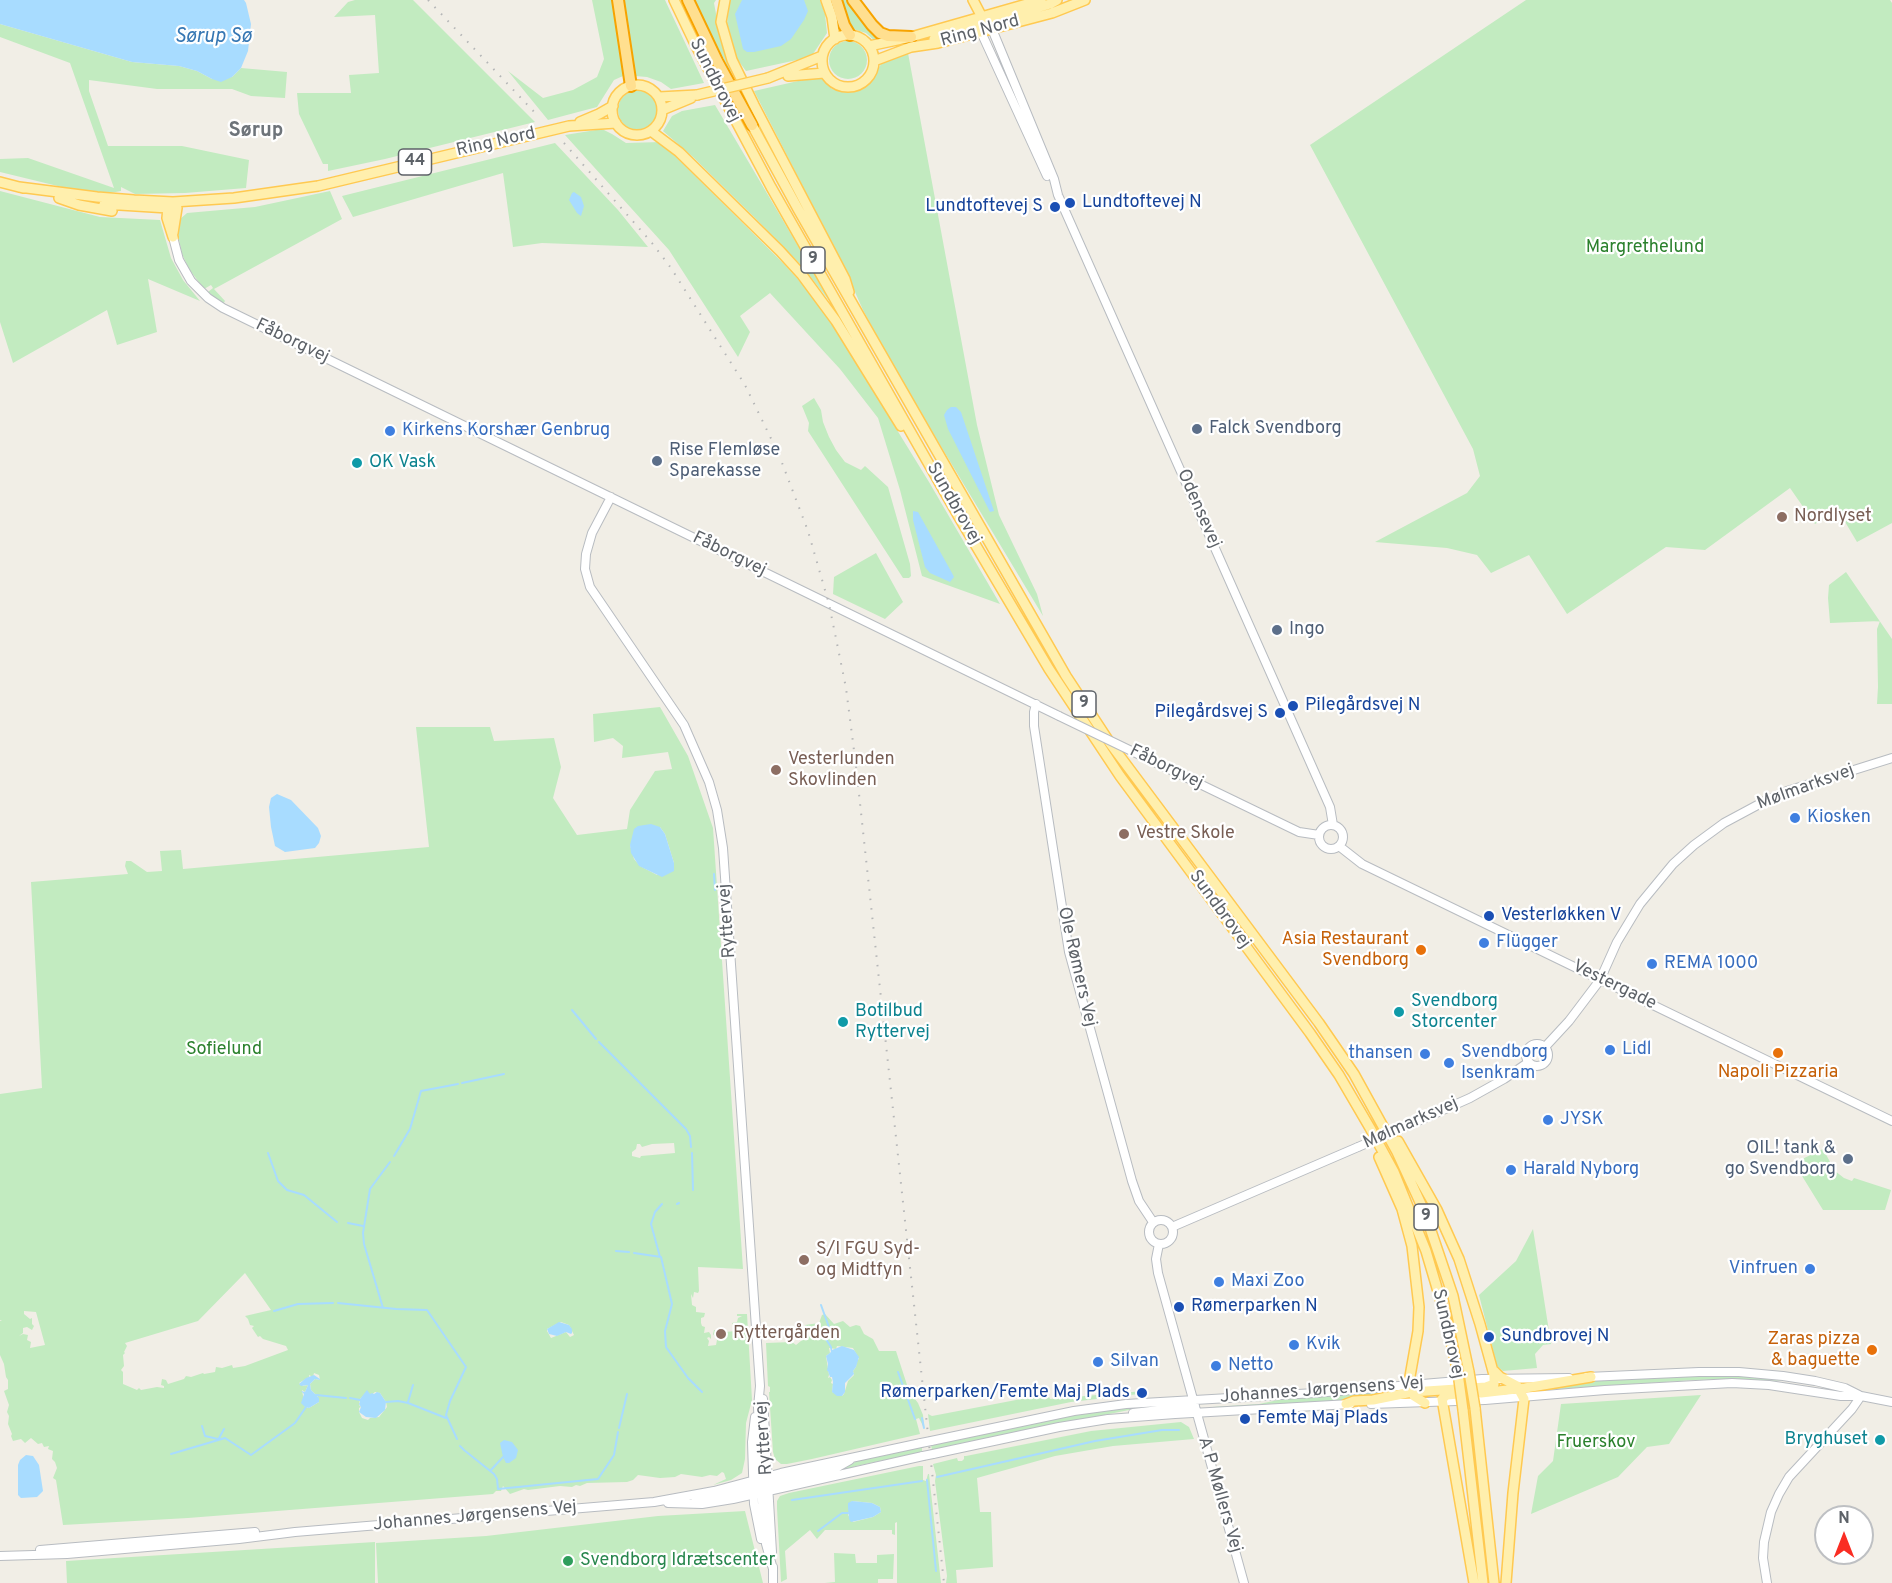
<!DOCTYPE html>
<meta charset="utf-8">
<style>
body{margin:0}
#map{position:relative;width:1892px;height:1583px;overflow:hidden;background:#f1eee6;font-family:Overpass,sans-serif}
canvas{display:block}
.north{position:absolute;left:1814px;top:1505px;width:60px;height:60px;box-sizing:border-box;background:#fff;border:2px solid #bec0c3;border-radius:50%;rotate:0deg;font-size:16px;font-weight:700;line-height:24px;text-align:center;color:#5d6268}
.north::after{content:'';display:block;margin:auto;width:21px;height:27px;background:#fa2d23;clip-path:polygon(50% 0,100% 100%,50% 72%,0 100%)}
</style>
<div id="map">
<canvas width="1892" height="1583"></canvas>
<div class="north">N</div>
</div>
<script>
const ctx = document.querySelector('canvas').getContext('2d');
ctx.lineJoin = 'round';
function fillPath(path, color) { ctx.fillStyle = color; ctx.fill(path, 'evenodd'); }
const shape = rows => new Path2D(rows.map(r => 'M' + r).join(''));
function strokePath(path, color, width, dash) { ctx.strokeStyle = color; ctx.lineWidth = width; ctx.lineCap = dash ? 'butt' : 'round'; ctx.setLineDash(dash || []); ctx.stroke(path); }
function label(font, color, halo, rows, align = 'center') {
  ctx.font = font + ' Overpass,sans-serif'; ctx.lineWidth = 4.5; ctx.setLineDash([]); ctx.textBaseline = 'middle'; ctx.strokeStyle = halo; ctx.fillStyle = color; for (const [text, x, y, turn = 0] of rows) {
    ctx.save(); ctx.translate(x, y); ctx.rotate((+turn || 0) * Math.PI / 180); ctx.textAlign = isNaN(turn) ? turn : align; if (halo) ctx.strokeText(text, 0, 0); ctx.fillText(text, 0, 0); ctx.restore();
  }
}
fillPath(shape([
 [355,0,413,0,535,122,385,159,328,171,328,164,323,164,299,114,297,93,351,93,349,75,379,73,375,15,334,17,348,2],
 [592,0,612,0,623,76,614,80,597,107,548,120,508,71,543,98,573,90,597,77,604,59],
 [623,0,665,0,704,83,671,89,661,82,647,77,635,76],
 [694,0,716,0,714,3,720,35,732,75],
 [730,0,820,0,825,14,827,33,811,57,746,71,737,59,727,23],
 [839,0,849,0,886,38,874,40,866,33,853,29,846,19],
 [1526,0,1890,0,1892,3,1892,523,1857,542,1838,510,1815,524,1790,488,1705,550,1666,547,1567,614,1529,555,1491,573,1477,555,1447,548,1375,542,1467,493,1480,476,1473,449,1310,145],
 [0,24,132,62,179,66,197,71,212,79,232,77,241,68,287,72,285,98,251,96,232,89,157,89,89,80,89,91,108,146,182,146,249,160,246,188,185,193,135,194,121,187,121,191,110,193,70,189,0,172,0,159,28,158,114,188,70,63,0,37],
 '829 60a19 19 0 1 1 38 0a19 19 0 1 1-38 0Z',
 [908,53,977,425,999,515,1037,594,1043,616,898,375,863,310,843,265,754,91,820,76,832,89,853,92,866,86,876,73,881,64],
 '618 110a20 20 0 1 1 40 0a20 20 0 1 1-40 0Z',
 [715,105,834,307,802,266,753,216,693,157,663,131,672,116,682,111],
 [602,129,612,134,626,143,661,142,783,263,817,300,929,482,1000,604,922,576,900,490,878,418,840,369,770,293,740,316,750,332,738,357,669,250,565,135],
 [555,143,618,210,648,247,542,243,513,247,503,173,353,217,342,196],
 [0,191,100,217,160,220,171,258,183,280,200,301,148,279,157,332,117,345,107,310,13,363,0,322],
 [330,191,342,219,214,289,225,301,223,304,208,292,213,288,211,285,204,289,189,269,182,254,177,230,179,220,187,213,255,207],
 [814,398,821,410,823,422,829,437,836,450,845,462,861,470,865,466,888,487,910,564,911,576,909,578,903,578,808,431,809,423,802,406],
 [876,553,903,602,885,619,833,594,834,577],
 [1846,572,1892,639,1892,704,1877,704,1878,687,1877,629,1880,621,1830,623,1828,598,1829,585],
 [660,707,688,756,713,828,743,1269,698,1267,699,1291,698,1293,694,1292,693,1298,691,1294,692,1305,696,1307,696,1312,705,1313,704,1317,701,1318,701,1323,702,1326,705,1327,704,1333,709,1332,711,1335,711,1339,709,1337,707,1338,709,1341,708,1346,716,1345,717,1340,713,1334,714,1330,716,1330,715,1333,717,1336,722,1334,721,1329,725,1332,736,1331,736,1327,734,1327,732,1323,737,1322,738,1318,742,1316,737,1316,737,1314,747,1314,752,1400,746,1423,745,1459,742,1473,731,1480,713,1485,726,1479,724,1473,722,1472,717,1476,710,1475,702,1477,681,1474,675,1477,660,1478,638,1475,633,1480,627,1482,587,1483,580,1486,576,1485,572,1487,560,1486,528,1490,524,1489,510,1494,503,1486,501,1491,496,1491,493,1494,188,1518,63,1525,56,1480,53,1478,57,1468,55,1462,52,1459,53,1451,48,1449,49,1446,44,1447,42,1443,38,1444,31,1438,25,1443,21,1439,13,1441,11,1436,12,1434,8,1424,9,1416,7,1412,9,1405,4,1391,8,1389,8,1380,6,1377,4,1364,0,1355,0,1321,2,1320,0,1320,0,1094,42,1088,31,882,128,874,125,866,126,861,131,861,147,872,162,871,160,851,181,850,183,869,429,847,416,727,490,727,494,741,554,738,561,767,553,798,577,835,627,829,630,810,655,771,672,769,668,752,622,758,623,746,613,738,594,742,593,714],
 [660,827,665,834,674,863,657,875,640,866,634,859,630,845],
 [674,1143,675,1153,641,1156,640,1158,632,1156,632,1152,636,1149,637,1144,640,1144,642,1147,652,1144],
 [245,1273,271,1310,245,1316,248,1319,250,1325,254,1326,252,1328,258,1337,260,1336,263,1339,286,1346,288,1350,245,1366,233,1368,232,1365,222,1368,216,1367,215,1372,204,1374,203,1373,191,1377,186,1376,184,1379,168,1384,166,1380,162,1379,161,1385,164,1386,164,1388,157,1387,141,1390,139,1388,137,1390,123,1384,123,1372,121,1370,124,1366,123,1355,125,1353,124,1352,127,1346,125,1343,198,1321],
 [24,1311,36,1312,45,1345,30,1348,31,1342,27,1340,28,1335,23,1334,19,1336,23,1333,23,1328,27,1327,32,1330,34,1326,32,1324,32,1318,30,1319,24,1314],
 [561,1322,569,1325,574,1335,570,1337,566,1332,551,1338,547,1331,547,1329],
 [314,1373,319,1375,320,1380,315,1379,310,1384,311,1390,318,1397,319,1402,309,1408,305,1407,302,1390,305,1392,308,1385,303,1386,299,1383,309,1377,309,1375,313,1377],
 [367,1392,370,1396,375,1392,380,1393,386,1402,387,1407,379,1417,370,1418,368,1420,362,1418,359,1412,359,1408,361,1407,359,1405,360,1399],
 [1823,1149,1835,1171,1844,1178,1852,1181,1854,1178,1891,1190,1885,1210,1823,1210,1794,1163],
 [1533,1229,1551,1344,1543,1345,1535,1354,1537,1368,1503,1371,1497,1366,1479,1295,1516,1261],
 [825,1314,834,1324,843,1321,850,1327,856,1325,860,1326,864,1334,873,1339,879,1351,896,1351,909,1391,918,1403,923,1415,924,1428,919,1418,916,1419,920,1434,812,1459,787,1464,781,1464,775,1459,773,1452,769,1392,770,1392,770,1387,768,1386,766,1343,792,1342,796,1345,807,1336,808,1333,805,1325,819,1323,822,1315],
 [837,1346,853,1348,859,1359,857,1360,856,1367,853,1371,854,1375,848,1381,844,1394,842,1396,832,1392,833,1384,831,1383,832,1380,830,1377,828,1378,829,1375,826,1356,830,1353,829,1348,836,1349],
 [1693,1375,1731,1375,1784,1381,1731,1379,1694,1380,1530,1391,1591,1381],
 [1401,1390,1401,1392,1346,1400,1212,1408,1212,1407,1259,1404,1283,1399],
 [1144,1391,1139,1392,1139,1394,1071,1402,930,1431,928,1414,932,1416,1037,1396,1042,1397,1049,1397,1050,1399],
 [1701,1395,1669,1444,1647,1447,1618,1477,1531,1514,1538,1476,1553,1461,1561,1404],
 [1178,1404,1178,1406,1129,1410,932,1450,931,1445,1060,1417,1130,1408],
 [1181,1422,1189,1427,1194,1439,1113,1446,1055,1456,977,1478,980,1512,991,1512,993,1567,956,1570,957,1583,946,1583,947,1576,935,1481,936,1475,933,1464,957,1458,958,1461,962,1461,964,1459,964,1456,966,1456,1091,1431],
 [922,1447,922,1452,856,1466,842,1472,784,1482,842,1469,857,1461],
 [919,1466,923,1466,923,1480,926,1481,928,1474,929,1474,941,1583,897,1583,897,1522,895,1523,895,1535,892,1534,892,1530,825,1530,817,1539,810,1530,785,1551,787,1579,781,1582,777,1508,777,1501,780,1496,789,1493],
 [852,1501,872,1503,880,1507,881,1512,873,1517,853,1522,848,1515],
 [745,1511,763,1583,378,1583,376,1543,486,1536,658,1516],
 [375,1542,375,1583,67,1583,66,1561],
 [834,1553,855,1554,856,1563,877,1563,877,1555,894,1554,893,1579,878,1579,878,1583,825,1583,835,1582]
]), '#c2ebc0');
fillPath(shape([
 [0,0,244,0,246,3,251,24,248,51,241,68,232,77,221,82,212,79,197,71,179,66,132,62,0,24],
 [742,0,804,0,808,11,804,20,791,39,781,46,754,52,747,52,743,49,735,14],
 [574,192,581,197,584,206,581,216,577,213,569,200,572,193],
 [951,407,956,407,961,412,994,511,990,512,948,429,944,415,947,410],
 [913,511,918,512,952,573,954,577,950,582,930,573,925,567,913,520],
 [277,794,291,800,318,828,321,836,319,843,315,848,285,852,275,846,271,827,269,807,271,798],
 [651,824,660,827,665,834,674,863,674,871,662,877,639,866,631,853,630,845,634,829,638,826],
 [559,1322,569,1325,572,1329,572,1333,571,1334,566,1332,557,1336,549,1334,547,1329],
 [842,1346,854,1350,859,1357,856,1367,853,1371,854,1374,845,1383,845,1392,842,1396,837,1396,832,1392,833,1382,832,1377,830,1377,828,1371,827,1371,828,1364,826,1356,831,1352,830,1347,832,1347,832,1350],
 [314,1375,320,1379,320,1380,315,1379,310,1384,311,1390,319,1398,319,1402,309,1408,305,1407,301,1403,304,1394,301,1391,305,1392,308,1385,301,1386,299,1384,306,1378],
 [367,1390,370,1394,372,1393,374,1394,377,1392,380,1393,386,1402,385,1410,376,1418,366,1417,359,1412,361,1407,359,1404,360,1402,360,1399],
 [504,1440,512,1442,518,1450,516,1458,509,1463,506,1463,503,1457,500,1443],
 [26,1455,33,1456,39,1465,43,1491,37,1497,21,1498,18,1495,18,1465,20,1460],
 [852,1501,872,1503,880,1507,881,1512,873,1517,851,1522,849,1519,848,1507,848,1503]
]), '#a8dcff');
strokePath(shape([
 [714,874,715,890],
 [572,1010,596,1039],
 [599,1042,686,1129,690,1136,691,1147],
 [462,1083,504,1074],
 [268,1153,278,1181,287,1190,304,1195,337,1222],
 [692,1153,693,1190],
 [394,1156,410,1129,421,1091,458,1084],
 [677,1204,679,1203],
 [348,1223,363,1226],
 [616,1251,629,1252],
 [634,1253,661,1257,672,1304,665,1331,666,1347,688,1378,702,1392],
 [660,1257,651,1224,655,1212,662,1204],
 [338,1303,396,1309,427,1310,466,1367,450,1401,446,1415,457,1439],
 [821,1305,830,1330,824,1336,831,1347],
 [383,1308,364,1244,363,1233,370,1189,390,1162],
 [274,1311,298,1304,333,1303],
 [898,1372,915,1419],
 [316,1395,346,1398],
 [350,1398,360,1400],
 [386,1402,398,1401,408,1403,446,1418],
 [408,1402,413,1385],
 [922,1418,924,1428],
 [202,1426,205,1436,218,1439],
 [619,1428,627,1394],
 [218,1440,224,1429],
 [460,1446,464,1450,494,1474,497,1479,498,1489,598,1479,614,1455,618,1432],
 [171,1454,225,1438,251,1455,295,1423,306,1407],
 [491,1470,503,1457],
 [937,1477,1095,1441,1162,1430,1179,1430],
 [927,1480,936,1571],
 [792,1500,922,1481],
 [818,1531,842,1513,848,1513]
]), '#a8dcff', 2);
const minor = shape([
 [992,29,1054,179,1058,195,1330,807,1333,825],
 [981,32,1047,176],
 [173,237,179,260,191,281,208,298,223,308,1059,716],
 [611,497,592,533,586,554,585,569,590,587,684,725,709,782,717,810,723,848,760,1386,758,1407,763,1524,766,1544,773,1569],
 [1036,704,1034,712,1034,726,1069,952,1132,1181,1139,1201,1153,1222],
 [1146,758,1299,832,1319,835],
 '1319 837a12 12 0 1 1 24 0a12 12 0 1 1-24 0Z',
 [1339,846,1362,864,1892,1121],
 '1526 1055a11 11 0 1 1 22 0a11 11 0 1 1-22 0Z',
 [1545,1047,1569,1021,1600,980,1617,942,1640,904,1673,864,1694,845,1724,823,1765,801,1787,791,1892,758],
 [1407,1126,1470,1098,1504,1079,1529,1062],
 '1149 1232a12 12 0 1 1 24 0a12 12 0 1 1-24 0Z',
 [1172,1227,1358,1147],
 [1159,1244,1156,1259,1158,1273,1244,1583],
 [1587,1377,1699,1372,1739,1372,1783,1376,1815,1381,1845,1388,1859,1395],
 [763,1399,772,1552],
 [1371,1404,1485,1400,1605,1390,1732,1383,1769,1385,1841,1396,1861,1396,1892,1402],
 [1133,1413,1195,1406],
 [755,1417,752,1442,754,1504,761,1539],
 [931,1441,1074,1411,1126,1404,1315,1393,1482,1379,1569,1378],
 [933,1454,1059,1427,1108,1419,1175,1414,1350,1404],
 [764,1485,836,1468,850,1460],
 [695,1502,756,1487],
 [668,1503,702,1504,733,1499,923,1456],
 [40,1550,255,1532],
 [0,1556,67,1554,239,1539,295,1532,654,1502,714,1491,781,1473,921,1443],
 [773,1567,773,1583],
 [1767,1583,1763,1558,1764,1542,1771,1512,1779,1494,1789,1477,1852,1409,1861,1396]
]);
const major = shape([
 [674,0,696,46,771,187,959,517,1049,669,1120,776,1310,1033,1339,1075,1370,1128,1394,1172,1426,1251,1445,1315,1458,1373],
 [725,0,721,22,732,60,754,105,845,279,849,292],
 [826,0,832,17,835,39],
 [973,0,984,21],
 [981,32,984,26,989,22,1050,4,1057,0],
 '822 61a26 26 0 1 1 52 0a26 26 0 1 1-52 0Z',
 [934,39,978,25,984,19],
 [869,46,911,37,1041,0],
 [874,61,911,47,938,43,1052,13,1085,0],
 [788,76,824,73],
 [768,78,822,56],
 '612 110a25 25 0 1 1 50 0a25 25 0 1 1-50 0Z',
 [659,97,697,95],
 [662,110,691,98],
 [580,122,599,114,613,106],
 [752,125,798,209,1066,676,1110,743,1319,1023,1354,1074,1397,1152,1425,1213,1453,1296,1469,1372],
 [651,131,679,152,780,251,802,275,836,321,901,426],
 [0,182,23,188],
 [19,187,97,197,134,200,173,202,234,198,318,186,569,126,616,123],
 [59,198,79,205,112,211],
 [173,202,176,205,177,208,173,233],
 [171,203,168,208,167,218,173,237],
 [104,204,168,208],
 [1379,1157,1402,1209,1412,1246,1419,1307,1418,1331,1409,1382,1414,1396,1425,1403],
 [1494,1371,1500,1377,1517,1386,1524,1399,1513,1493,1506,1583],
 [1481,1393,1525,1388,1591,1377],
 [1458,1394,1447,1395,1442,1399,1474,1583],
 [1346,1404,1354,1401,1373,1400,1412,1392,1486,1387,1494,1384,1494,1375,1480,1324,1459,1259,1437,1210,1398,1141],
 [1475,1408,1494,1583],
 [1463,1410,1483,1583]
]);
const highway = shape([
 [618,0,631,86],
 [688,0,717,61,752,125],
 [836,0,844,25,850,35],
 [853,0,872,25,880,33,888,36,911,37]
]);
strokePath(minor, '#b8bcc1', 10);
strokePath(major, '#ffc951', 12);
strokePath(highway, '#f7a300', 14);
strokePath(minor, '#fff', 8);
strokePath(major, '#ffefad', 9);
strokePath(highway, '#ffdf8f', 10);
strokePath(shape([
 [428,0,539,117],
 [564,143,652,243,671,268,745,385,779,455,808,531,829,604,846,688,856,766,944,1583]
]), '#b5b6b7', 2, [1.5, 8]);
const minorBridge = shape([
 [1059,716,1146,758],
 [1358,1147,1407,1126],
 [921,1443,931,1441],
 [923,1456,933,1454]
]);
const majorBridge = shape([
 [697,95,768,78],
 [1469,1372,1475,1408],
 [1458,1373,1463,1410]
]);
strokePath(minorBridge, '#b8bcc1', 10, []);
strokePath(majorBridge, '#ffc951', 12, []);
strokePath(minorBridge, '#fff', 8);
strokePath(majorBridge, '#ffefad', 9);
for (const [x, y, r, color] of [
 [1070,203,6,"#1a4fb4"],
 [1055,207,6,"#1a4fb4"],
 [1197,429,6,"#5c6f8a"],
 [390,431,6,"#3f7fe0"],
 [657,461,6,"#5c6f8a"],
 [357,463,6,"#0f9aa8"],
 [1782,517,6,"#8d6e63"],
 [1277,630,6,"#5c6f8a"],
 [1293,706,6,"#1a4fb4"],
 [1280,713,6,"#1a4fb4"],
 [776,770,6,"#8d6e63"],
 [1795,818,6,"#3f7fe0"],
 [1124,834,6,"#8d6e63"],
 [1489,916,6,"#1a4fb4"],
 [1484,943,6,"#3f7fe0"],
 [1421,950,6,"#e8710a"],
 [1652,964,6,"#3f7fe0"],
 [1399,1012,6,"#0f9aa8"],
 [843,1022,6,"#0f9aa8"],
 [1610,1050,6,"#3f7fe0"],
 [1778,1053,6,"#e8710a"],
 [1425,1054,6,"#3f7fe0"],
 [1449,1063,6,"#3f7fe0"],
 [1548,1120,6,"#3f7fe0"],
 [1848,1159,6,"#5c6f8a"],
 [1511,1170,6,"#3f7fe0"],
 [804,1260,6,"#8d6e63"],
 [1810,1269,6,"#3f7fe0"],
 [1219,1282,6,"#3f7fe0"],
 [1179,1307,6,"#1a4fb4"],
 [721,1334,6,"#8d6e63"],
 [1489,1337,6,"#1a4fb4"],
 [1294,1345,6,"#3f7fe0"],
 [1872,1350,6,"#e8710a"],
 [1098,1362,6,"#3f7fe0"],
 [1216,1366,6,"#3f7fe0"],
 [1142,1393,6,"#1a4fb4"],
 [1245,1419,6,"#1a4fb4"],
 [1880,1440,6,"#0f9aa8"],
 [568,1561,6,"#2e9e5b"]
]) { const dot = new Path2D(); dot.arc(x, y, r, 0, 2 * Math.PI); ctx.fillStyle = color; ctx.fill(dot); strokePath(dot, '#fff', 2); }
for (const [x, y, w] of [
 [415,162,33],
 [813,260,24],
 [1084,704,24],
 [1426,1217,24]
]) { const box = new Path2D(); box.roundRect(x - w / 2, y - 13, w, 26, 4.5); ctx.fillStyle = '#fff'; ctx.fill(box); strokePath(box, '#5d6268', 1.5); }
label('bold 16px', '#5d6268', null, [
 ["44",415,162],
 ["9",813,260],
 ["9",1084,704],
 ["9",1426,1217]
]);
label('18px', '#5d6268', '#fff', [
 ["Ring Nord",980,32,-15],
 ["Sundbrovej",714,81,63],
 ["Ring Nord",496,143,-13],
 ["Fåborgvej",292,342,26],
 ["Sundbrovej",953,504,60],
 ["Odensevej",1198,509,66],
 ["Fåborgvej",729,555,26],
 ["Fåborgvej",1166,768,26],
 ["Mølmarksvej",1806,788,-20],
 ["Sundbrovej",1219,910,54],
 ["Ryttervej",728,921,-94],
 ["Ole Rømers Vej",1076,967,77],
 ["Vestergade",1614,986,26],
 ["Mølmarksvej",1411,1124,-24],
 ["Sundbrovej",1447,1334,77],
 ["Johannes Jørgensens Vej",1322,1391,-4],
 ["Ryttervej",765,1438,-94],
 ["A P Møllers Vej",1219,1495,74],
 ["Johannes Jørgensens Vej",475,1517,-5]
]);
label('18px', '#164399', '#fff', [
 ["Lundtoftevej N",1082,203],
 ["Lundtoftevej S",1043,207,"right"],
 ["Pilegårdsvej N",1305,706],
 ["Pilegårdsvej S",1268,713,"right"],
 ["Vesterløkken V",1501,916],
 ["Rømerparken N",1191,1307],
 ["Sundbrovej N",1501,1337],
 ["Rømerparken/Femte Maj Plads",1130,1393,"right"],
 ["Femte Maj Plads",1257,1419]
], 'left');
label('18px', '#2b812d', '#fff', [
 ["Margrethelund",1645,248],
 ["Sofielund",224,1050],
 ["Fruerskov",1596,1443]
]);
label('18px', '#4e5e75', '#fff', [
 ["Falck Svendborg",1209,429],
 ["Rise Flemløse",669,451],
 ["Sparekasse",669,472],
 ["Ingo",1289,630],
 ["OIL! tank &",1836,1149,"right"],
 ["go Svendborg",1836,1170,"right"]
], 'left');
label('18px', '#366cbe', '#fff', [
 ["Kirkens Korshær Genbrug",402,431],
 ["Kiosken",1807,818],
 ["Flügger",1496,943],
 ["REMA 1000",1664,964],
 ["Lidl",1622,1050],
 ["Svendborg",1461,1053],
 ["Isenkram",1461,1074],
 ["thansen",1413,1054,"right"],
 ["JYSK",1560,1120],
 ["Harald Nyborg",1523,1170],
 ["Vinfruen",1798,1269,"right"],
 ["Maxi Zoo",1231,1282],
 ["Kvik",1306,1345],
 ["Silvan",1110,1362],
 ["Netto",1228,1366]
], 'left');
label('18px', '#0d838f', '#fff', [
 ["OK Vask",369,463],
 ["Svendborg",1411,1002],
 ["Storcenter",1411,1023],
 ["Botilbud",855,1012],
 ["Ryttervej",855,1033],
 ["Bryghuset",1868,1440,"right"]
], 'left');
label('18px', '#785e54', '#fff', [
 ["Nordlyset",1794,517],
 ["Vesterlunden",788,760],
 ["Skovlinden",788,781],
 ["Vestre Skole",1136,834],
 ["S/I FGU Syd-",816,1250],
 ["og Midtfyn",816,1271],
 ["Ryttergården",733,1334]
], 'left');
label('18px', '#c56008', '#fff', [
 ["Asia Restaurant",1409,940],
 ["Svendborg",1409,961],
 ["Napoli Pizzaria",1778,1073,"center"],
 ["Zaras pizza",1860,1340],
 ["& baguette",1860,1361]
], 'right');
label('18px', '#27864d', '#fff', [
 ["Svendborg Idrætscenter",580,1561]
], 'left');
label('italic 20px', '#3677b3', '#fff', [
 ["Sørup Sø",213,38]
]);
label('bold 20px', '#6e747a', '#fff', [
 ["Sørup",256,132]
]);
</script>
